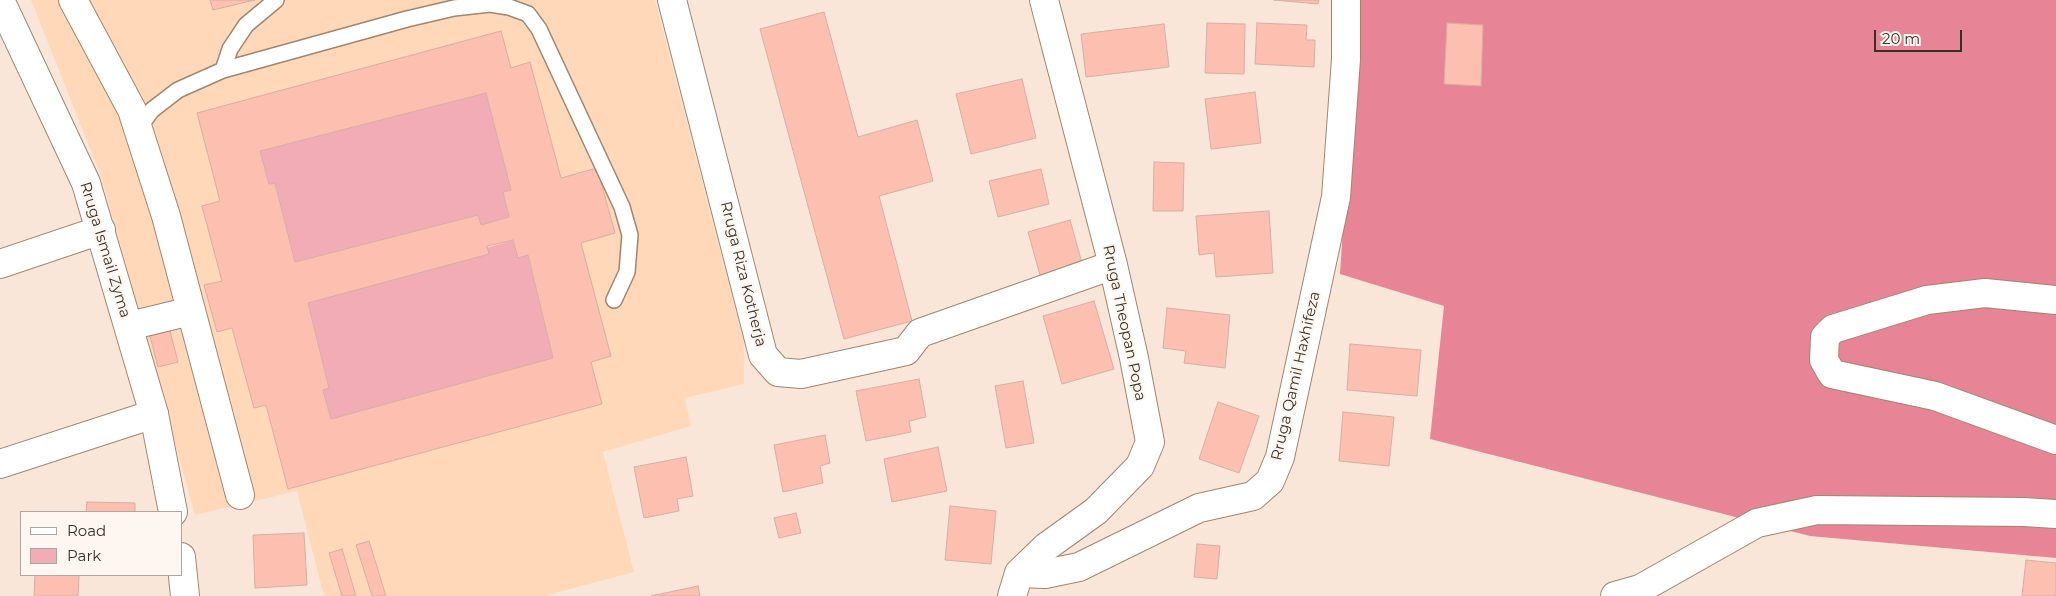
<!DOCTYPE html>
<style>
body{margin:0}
#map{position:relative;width:2056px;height:596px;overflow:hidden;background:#fae6d8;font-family:Montserrat,sans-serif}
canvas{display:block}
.legend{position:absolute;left:20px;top:511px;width:162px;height:65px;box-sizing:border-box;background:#fdf6f1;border:1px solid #afa69f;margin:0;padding:6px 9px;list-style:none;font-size:15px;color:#3b2f25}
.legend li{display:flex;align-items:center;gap:10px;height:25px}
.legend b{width:25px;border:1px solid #afa69f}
.scale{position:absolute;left:1874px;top:30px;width:88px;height:22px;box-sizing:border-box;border:2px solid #3b2f25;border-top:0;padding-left:6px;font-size:15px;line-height:18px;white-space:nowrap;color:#3b2f25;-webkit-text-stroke:4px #fdf6f1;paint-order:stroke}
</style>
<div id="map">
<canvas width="2056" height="596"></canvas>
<ul class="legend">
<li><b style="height:6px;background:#fff"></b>Road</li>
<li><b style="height:14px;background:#f2acb6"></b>Park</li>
</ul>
<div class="scale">20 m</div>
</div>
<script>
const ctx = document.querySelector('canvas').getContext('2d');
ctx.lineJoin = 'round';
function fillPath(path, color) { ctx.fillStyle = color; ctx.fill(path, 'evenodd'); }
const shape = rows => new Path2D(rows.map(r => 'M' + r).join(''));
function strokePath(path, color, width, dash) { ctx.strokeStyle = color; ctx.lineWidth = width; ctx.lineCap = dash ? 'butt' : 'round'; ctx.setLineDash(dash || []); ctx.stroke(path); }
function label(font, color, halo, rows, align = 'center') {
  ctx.font = font + ' Montserrat,sans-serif'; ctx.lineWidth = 4.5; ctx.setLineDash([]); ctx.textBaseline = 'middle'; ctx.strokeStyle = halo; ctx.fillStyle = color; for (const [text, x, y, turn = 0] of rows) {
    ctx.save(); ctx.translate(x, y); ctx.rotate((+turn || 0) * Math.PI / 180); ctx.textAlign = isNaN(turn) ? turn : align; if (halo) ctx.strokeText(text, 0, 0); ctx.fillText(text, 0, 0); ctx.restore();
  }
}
fillPath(shape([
 [31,0,655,0,744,343,744,384,685,398,691,426,603,452,634,572,544,596,324,596,297,491,195,515,101,176]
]), '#ffd8ba');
fillPath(shape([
 [486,93,511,190,503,192,509,217,481,225,478,215,295,262,275,183,269,184,260,151],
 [513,240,518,258,528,255,553,358,331,419,323,390,329,387,308,303]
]), '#f2acb6');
fillPath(shape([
 [1358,0,2056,0,2056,558,1810,536,1430,439,1444,306,1340,274]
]), '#e78495');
const building = shape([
 [210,0,255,0,213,10,210,0],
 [1274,0,1319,0,1318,4,1274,0],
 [824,12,858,137,917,120,933,181,879,196,912,321,844,339,760,29,824,12],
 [1207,23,1245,24,1244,74,1205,73,1207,23],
 [1257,23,1307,25,1306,40,1315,40,1314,67,1255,64,1257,23],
 [1447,23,1483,25,1481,86,1444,84,1447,23],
 [1164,24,1169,67,1086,77,1081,34,1164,24],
 [501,31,511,68,530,62,561,178,597,168,615,233,581,243,611,356,591,362,602,404,288,489,266,405,254,408,232,328,217,332,204,285,222,281,202,206,220,201,197,113,501,31],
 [486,93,511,190,503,192,509,217,481,225,478,215,295,262,275,183,269,184,260,151,486,93],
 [513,240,518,258,528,255,553,358,331,419,323,390,329,388,308,303,489,254,487,246,513,240],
 [1022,79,1036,138,971,154,956,94,1022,79],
 [1255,92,1261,143,1211,149,1205,99,1255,92],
 [1154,162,1184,163,1183,211,1153,211,1154,162],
 [1041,169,1049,204,998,217,989,181,1041,169],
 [1269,211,1273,273,1216,277,1214,253,1199,255,1196,216,1269,211],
 [1070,220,1082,263,1040,275,1028,232,1070,220],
 [1094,301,1114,369,1062,384,1043,316,1094,301],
 [1167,308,1230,315,1225,368,1184,363,1186,351,1163,348,1167,308],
 [170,331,178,362,158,367,150,336,170,331],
 [1350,344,1421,350,1417,396,1347,390,1350,344],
 [919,379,926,417,909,421,911,432,866,441,856,391,919,379],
 [1023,381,1034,443,1006,448,995,386,1023,381],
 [1218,402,1259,416,1239,473,1199,459,1218,402],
 [1343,412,1394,417,1389,466,1339,461,1343,412],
 [825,435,830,463,820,466,823,483,783,492,774,445,825,435],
 [938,447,947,491,892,502,884,459,938,447],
 [686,457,693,496,677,499,679,511,644,518,634,467,686,457],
 [87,502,135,503,135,512,86,512,87,502],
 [950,506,996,511,991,564,945,560,950,506],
 [796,513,801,533,779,538,774,518,796,513],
 [304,533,307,585,255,588,253,535,304,533],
 [369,541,386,596,372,596,356,545,369,541],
 [1197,544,1220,546,1217,579,1194,577,1197,544],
 [342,549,356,596,342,596,329,553,342,549],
 [2026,560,2056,563,2056,596,2022,596,2026,560],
 [35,575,79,575,78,596,34,596,35,575],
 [698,586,700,596,651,596,698,586]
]);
fillPath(building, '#fcbfb0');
strokePath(building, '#d6aea4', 1);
const service = shape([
 [223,70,230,49,246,25,276,0],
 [138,129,152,110,178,90,223,70,407,19,454,8,490,4,509,7,528,14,539,29,622,207,630,235,627,272,614,300]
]);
const minor = shape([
 [73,0,132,110,166,216,240,495],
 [672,0,763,355,778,372,801,374,906,351,920,333,1113,265],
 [0,264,101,230],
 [2056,300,1985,293,1927,300,1833,329,1825,337,1824,360,1832,374,1935,396,2056,440],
 [129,326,191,311],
 [0,464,154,414],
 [1019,573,1045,574,1079,567,1199,508,1253,496,1270,481,1280,457,1336,197,1346,59,1346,0],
 [1012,596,1019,573,1046,547,1096,511,1140,466,1150,442,1134,358,1113,265,1044,0],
 [1615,596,1640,589,1757,523,1817,510,2024,512,2056,514]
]);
const secondary = shape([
 [0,0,86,183,154,414,173,512],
 [181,557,185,596]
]);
strokePath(service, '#a3856e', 18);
strokePath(minor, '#a3856e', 30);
strokePath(secondary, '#a3856e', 30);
strokePath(service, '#fff', 15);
strokePath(minor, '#fff', 28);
strokePath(secondary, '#fff', 28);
label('15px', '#3b2f25', '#fdf6f1', [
 ["Rruga Ismail Zyma",105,250,73],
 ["Rruga Riza Kotherja",743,274,76],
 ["Rruga Theopan Popa",1124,323,78],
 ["Rruga Qamil Haxhifeza",1296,376,-77]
]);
</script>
